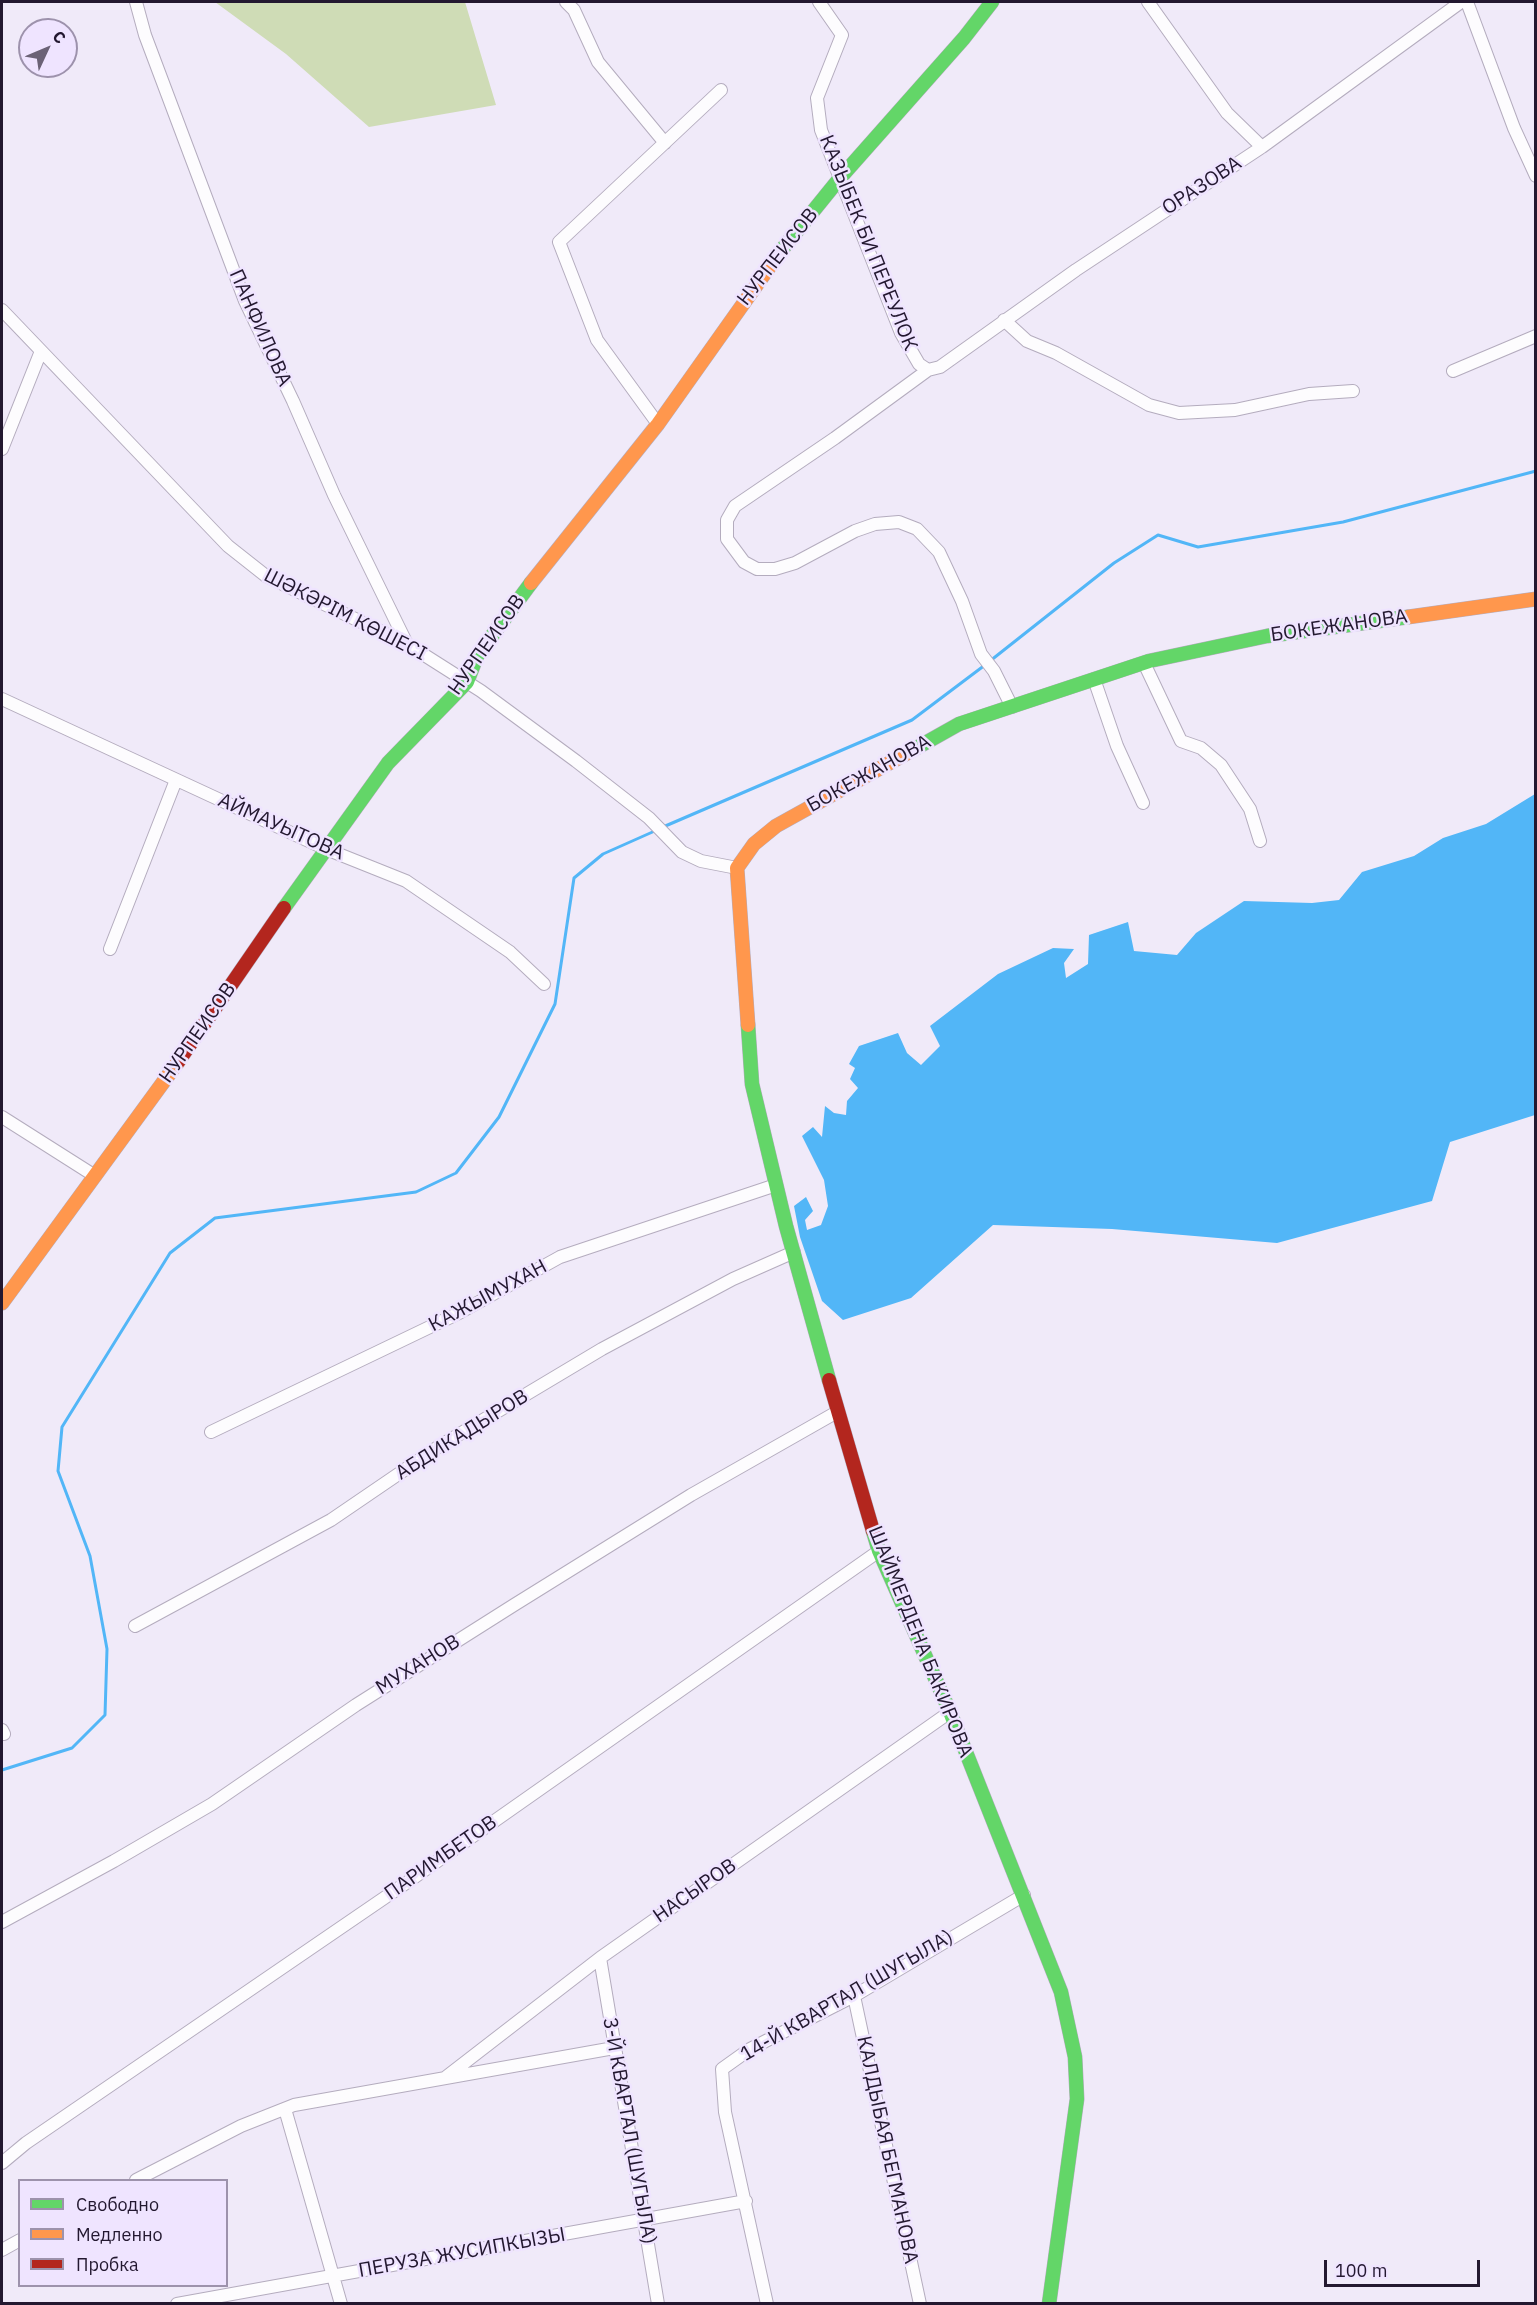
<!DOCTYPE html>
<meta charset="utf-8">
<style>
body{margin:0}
#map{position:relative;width:1537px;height:2305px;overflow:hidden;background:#f0eaf9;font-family:"IBM Plex Sans",sans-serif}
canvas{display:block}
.frame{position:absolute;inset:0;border:3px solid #231830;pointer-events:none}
.legend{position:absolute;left:18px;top:2179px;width:210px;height:108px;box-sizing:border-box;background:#efe4ff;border:2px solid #9d92ac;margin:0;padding:8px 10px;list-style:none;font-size:18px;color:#231830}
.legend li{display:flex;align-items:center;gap:12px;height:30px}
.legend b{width:30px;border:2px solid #9d92ac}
.north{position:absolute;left:18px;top:18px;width:60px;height:60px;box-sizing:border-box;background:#efe4ff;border:2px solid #9d92ac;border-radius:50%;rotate:46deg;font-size:16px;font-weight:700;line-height:24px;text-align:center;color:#231830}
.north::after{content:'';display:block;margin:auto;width:21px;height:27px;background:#6b6276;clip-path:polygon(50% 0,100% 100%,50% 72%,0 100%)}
.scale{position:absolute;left:1324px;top:2260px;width:156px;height:27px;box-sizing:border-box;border:3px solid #231830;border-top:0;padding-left:8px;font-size:18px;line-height:21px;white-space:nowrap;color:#231830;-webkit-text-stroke:4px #efe4ff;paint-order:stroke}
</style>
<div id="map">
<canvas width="1537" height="2305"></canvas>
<div class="frame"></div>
<ul class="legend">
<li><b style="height:8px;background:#63d668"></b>Свободно</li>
<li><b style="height:8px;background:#ff974d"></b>Медленно</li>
<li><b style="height:8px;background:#b3261e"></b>Пробка</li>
</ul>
<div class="north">С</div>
<div class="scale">100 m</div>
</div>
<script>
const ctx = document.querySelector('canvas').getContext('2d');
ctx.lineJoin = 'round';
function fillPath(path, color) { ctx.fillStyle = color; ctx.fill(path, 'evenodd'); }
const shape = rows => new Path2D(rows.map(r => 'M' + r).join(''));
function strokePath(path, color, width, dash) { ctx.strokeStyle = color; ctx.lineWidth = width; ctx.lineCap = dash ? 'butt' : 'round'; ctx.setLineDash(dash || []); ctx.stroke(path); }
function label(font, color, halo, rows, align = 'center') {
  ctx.font = font + ' "IBM Plex Sans",sans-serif'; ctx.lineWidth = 5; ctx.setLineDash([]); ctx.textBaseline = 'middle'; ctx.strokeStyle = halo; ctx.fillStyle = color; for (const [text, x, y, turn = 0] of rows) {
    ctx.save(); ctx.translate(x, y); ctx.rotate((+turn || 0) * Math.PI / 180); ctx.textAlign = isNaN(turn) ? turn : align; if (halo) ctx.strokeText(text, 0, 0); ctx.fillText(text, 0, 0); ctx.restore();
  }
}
fillPath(shape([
 [215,2,465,2,496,105,369,127,286,54]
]), '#cfdcb6');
fillPath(shape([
 [1535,794,1535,1115,1450,1142,1432,1201,1277,1243,1112,1229,993,1225,911,1298,843,1320,822,1301,800,1237,794,1206,806,1197,813,1211,805,1220,807,1230,821,1225,828,1206,824,1180,802,1136,813,1127,822,1137,825,1106,834,1113,846,1115,847,1101,858,1088,850,1079,855,1068,849,1064,859,1046,898,1033,907,1053,921,1065,940,1046,930,1026,998,974,1053,948,1074,949,1064,963,1066,978,1088,964,1089,935,1128,922,1134,951,1177,955,1196,933,1244,901,1312,903,1339,900,1362,872,1414,856,1443,838,1486,824]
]), '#52b6f7');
strokePath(shape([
 [990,661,1114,563,1158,535,1198,547,1343,522,1536,471],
 [663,827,912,720,985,665],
 [2,1770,72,1748,105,1715,107,1649,90,1556,58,1471,62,1427,170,1253,215,1218,416,1192,456,1173,499,1117,555,1004,574,878,603,854,657,830]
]), '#52b6f7', 3);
const street = shape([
 [136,2,145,35,245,301,293,401,334,495,407,644],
 [566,2,574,10,598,62,665,143],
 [819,2,842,35,817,98,821,130,901,333,919,364,928,370,940,367,1076,270,1262,147,1461,2],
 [1148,2,1227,113,1262,147],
 [1467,2,1514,128,1536,176],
 [2,310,228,546,266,576,407,644,481,691,576,761,649,818,682,852,701,861,737,868],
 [1004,320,1027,341,1056,353,1149,405,1179,413,1235,410,1309,394,1353,391],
 [928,370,835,438,735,506,727,520,727,539,744,562,757,569,775,569,795,563,855,531,875,524,899,522,917,529,939,552,962,601,981,654,994,671,1012,707],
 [1453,371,1536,336],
 [658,424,597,340,559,242,721,90],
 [2,449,41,351],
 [1144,663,1181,741,1201,748,1221,765,1250,809,1260,841],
 [1094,679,1117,746,1143,803],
 [2,699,326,849,406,881,510,952,544,984],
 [110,949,176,780],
 [2,1117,95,1176],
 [211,1432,459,1313,560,1257,776,1185],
 [135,1626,331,1520,438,1447,602,1349,733,1279,794,1252],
 [2,1730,4,1734],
 [2,1922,114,1861,212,1804,356,1705,514,1605,691,1495,837,1412],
 [600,1958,658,2304],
 [854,1996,920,2304],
 [446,2077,600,1958,950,1712],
 [285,2109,341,2304],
 [2,2163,26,2143,409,1881,879,1551],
 [136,2180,241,2126,294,2105,614,2048],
 [2,2250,20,2240],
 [177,2304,746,2201],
 [767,2304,725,2112,722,2069,750,2049,854,1996,1024,1895]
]);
const fast = shape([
 [780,252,840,178,964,38,992,2],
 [911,751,959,724,1149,661,1267,636,1408,617],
 [284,908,388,763,467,682,477,656,531,583],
 [748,1025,752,1084,786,1226,829,1380],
 [873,1531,879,1551,950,1712,1061,1992,1075,2057,1077,2099,1049,2304]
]);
const slow = shape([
 [531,583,658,424,780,252],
 [1408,617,1536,599],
 [748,1025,737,868,754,844,776,826,911,751],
 [2,1303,178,1062]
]);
const jam = shape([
 [178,1062,284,908],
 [829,1380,873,1531]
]);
strokePath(street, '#b4acbe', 14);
strokePath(fast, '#b4acbe', 15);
strokePath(slow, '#b4acbe', 15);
strokePath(jam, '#b4acbe', 15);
strokePath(street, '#fdfcfe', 12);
strokePath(fast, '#63d668', 14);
strokePath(slow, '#ff974d', 14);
strokePath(jam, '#b3261e', 14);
label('20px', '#231830', '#efe4ff', [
 ["ОРАЗОВА",1202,186,-33],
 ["КАЗЫБЕК БИ ПЕРЕУЛОК",868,243,68],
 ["НУРПЕИСОВ",778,257,-52],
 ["ПАНФИЛОВА",260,328,66],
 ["ШӘКӘРІМ КӨШЕСІ",345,615,27],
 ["БОКЕЖАНОВА",1339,626,-8],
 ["НУРПЕИСОВ",487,645,-55],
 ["БОКЕЖАНОВА",869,774,-29],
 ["АЙМАУЫТОВА",281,827,24],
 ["НУРПЕИСОВ",198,1033,-55],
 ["КАЖЫМУХАН",488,1296,-28],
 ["АБДИКАДЫРОВ",462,1435,-32],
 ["ШАЙМЕРДЕНА БАКИРОВА",920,1642,68],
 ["МУХАНОВ",418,1665,-32],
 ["ПАРИМБЕТОВ",441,1858,-35],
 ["НАСЫРОВ",695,1891,-35],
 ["14-Й КВАРТАЛ (ШУГЫЛА)",847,1996,-30],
 ["3-Й КВАРТАЛ (ШУГЫЛА)",629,2131,80],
 ["КАЛДЫБАЯ БЕГМАНОВА",887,2150,78],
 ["ПЕРУЗА ЖУСИПКЫЗЫ",462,2253,-10]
]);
</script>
